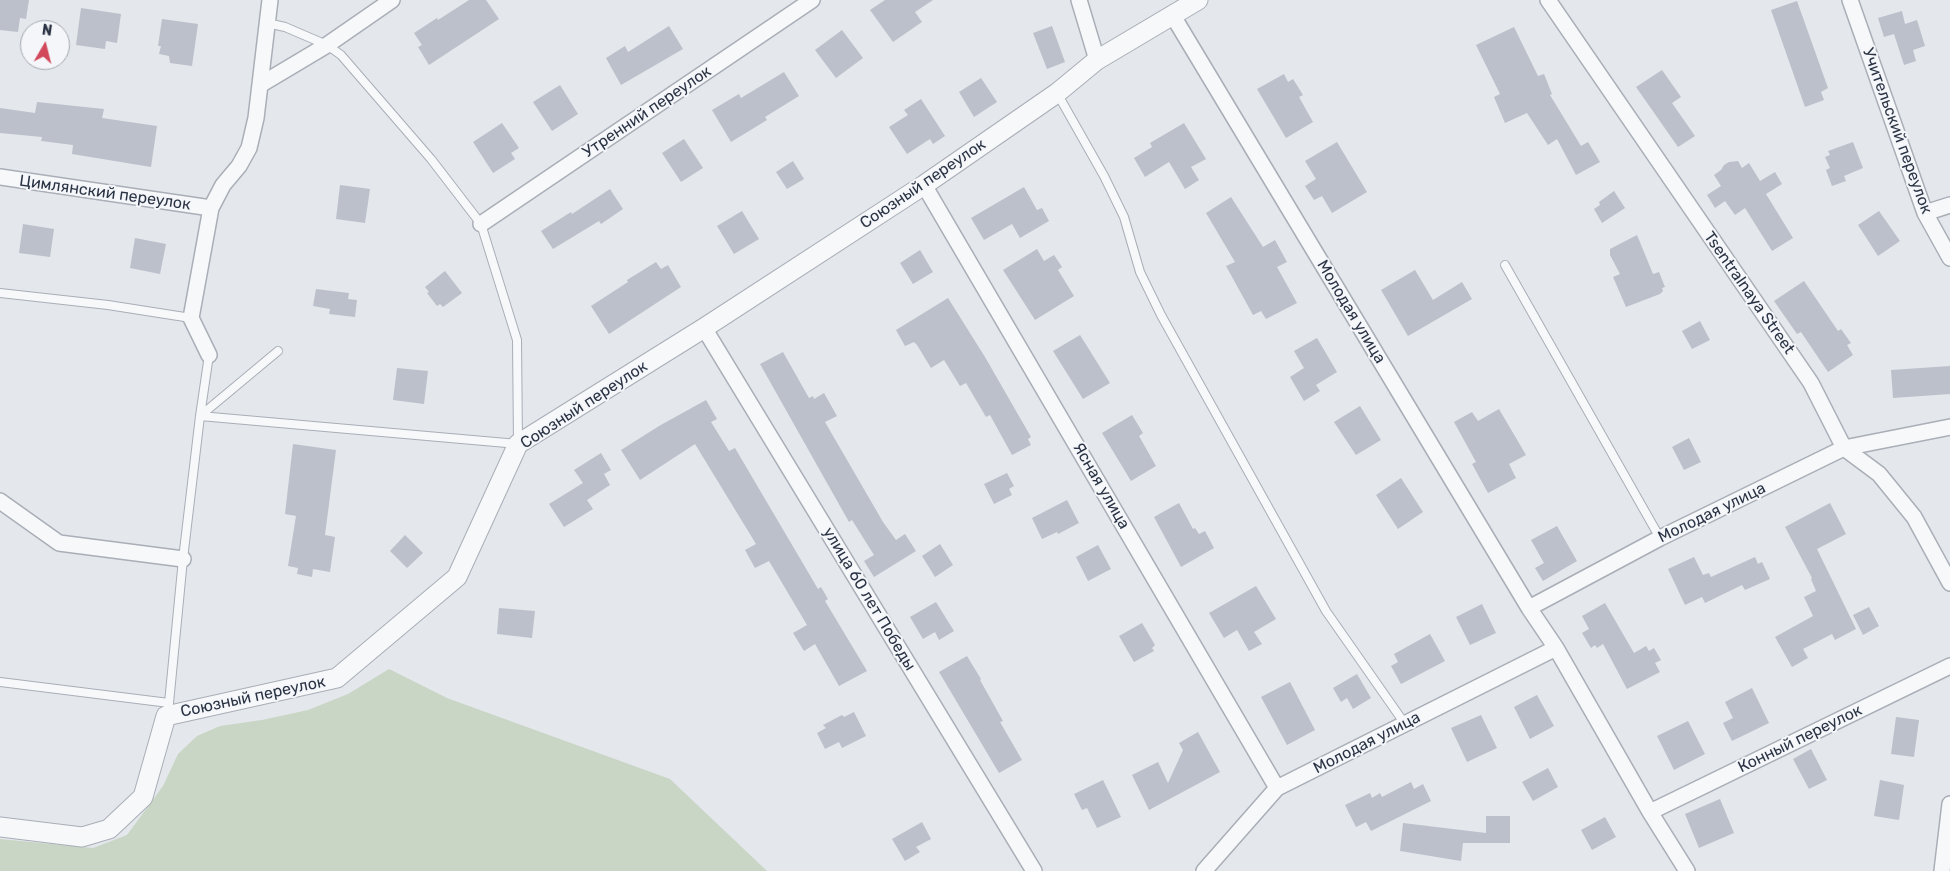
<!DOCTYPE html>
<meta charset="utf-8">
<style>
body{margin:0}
#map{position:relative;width:1950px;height:871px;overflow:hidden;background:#e4e7ec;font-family:Rubik,sans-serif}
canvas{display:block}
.north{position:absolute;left:20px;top:20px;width:50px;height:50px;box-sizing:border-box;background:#f4f6f9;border:1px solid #a4a8b1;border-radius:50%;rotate:8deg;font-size:14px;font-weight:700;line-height:20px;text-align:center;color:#2b3445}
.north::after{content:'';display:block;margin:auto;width:18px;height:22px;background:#d1495b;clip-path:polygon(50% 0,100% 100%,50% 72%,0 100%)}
</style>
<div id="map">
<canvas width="1950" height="871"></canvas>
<div class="north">N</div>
</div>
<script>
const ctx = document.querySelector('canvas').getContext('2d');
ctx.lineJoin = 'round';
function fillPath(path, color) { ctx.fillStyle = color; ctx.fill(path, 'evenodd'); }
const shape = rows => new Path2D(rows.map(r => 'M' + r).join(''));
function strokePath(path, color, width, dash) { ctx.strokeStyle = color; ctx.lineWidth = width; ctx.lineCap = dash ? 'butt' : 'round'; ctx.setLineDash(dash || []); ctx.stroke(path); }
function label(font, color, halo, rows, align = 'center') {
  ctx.font = font + ' Rubik,sans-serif'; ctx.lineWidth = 4; ctx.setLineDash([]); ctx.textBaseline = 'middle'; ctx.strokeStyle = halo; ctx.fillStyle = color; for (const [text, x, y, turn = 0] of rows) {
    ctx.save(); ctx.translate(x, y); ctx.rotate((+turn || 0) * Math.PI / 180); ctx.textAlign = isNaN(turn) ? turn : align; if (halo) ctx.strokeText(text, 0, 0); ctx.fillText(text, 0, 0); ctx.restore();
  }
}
fillPath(shape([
 [389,669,447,698,670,779,767,871,0,871,0,839,93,848,127,835,163,786,178,754,197,736,220,726,262,720,308,710,348,694]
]), '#c9d6c5');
fillPath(shape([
 [0,0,29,0,26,19,20,18,18,32,0,30],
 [469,0,486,0,499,19,429,65,418,47,422,45,414,33,437,18,438,20],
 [885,0,933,0,915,12,922,22,893,42,870,10],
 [1797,1,1828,88,1821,92,1824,100,1805,107,1771,10],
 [81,8,121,14,117,43,106,41,105,49,76,45],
 [1902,11,1905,24,1917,20,1925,46,1913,50,1916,61,1904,65,1894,34,1884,37,1878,18],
 [162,19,198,24,192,66,170,63,169,56,159,54,161,46,158,46],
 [669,26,683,49,621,85,606,58,625,46,628,52],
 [1052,26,1065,62,1047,69,1033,33],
 [1514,27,1538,76,1544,74,1552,94,1550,95,1581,146,1588,142,1600,162,1576,175,1557,139,1548,145,1527,113,1505,123,1494,97,1500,94,1476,45],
 [842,30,863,58,836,78,815,50],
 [1662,70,1681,97,1672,103,1695,136,1678,147,1636,87],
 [784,72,799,96,765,117,767,120,731,142,712,110,739,94,741,98],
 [1284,74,1288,82,1293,79,1303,95,1299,97,1313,122,1286,138,1257,89],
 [981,78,997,102,974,117,959,92],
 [560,85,578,114,552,131,533,102],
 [921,99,945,136,933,144,930,139,907,154,889,127,908,115,904,110],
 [37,102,104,109,102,118,157,126,151,167,72,154,73,145,41,141,42,137,0,133,0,108,35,113],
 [502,123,519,148,511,153,515,159,493,173,473,142],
 [1184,123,1206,159,1191,167,1199,180,1185,189,1169,162,1145,177,1134,158,1152,147,1150,143],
 [684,139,703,168,681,182,662,153],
 [1337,142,1367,192,1332,213,1322,196,1314,200,1305,186,1316,179,1305,161],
 [1853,142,1863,168,1844,176,1846,181,1832,186,1826,170,1830,168,1825,157,1830,155,1828,151],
 [793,161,804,179,787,189,776,172],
 [1738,161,1742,168,1749,163,1760,181,1775,172,1782,184,1766,194,1793,238,1772,251,1745,208,1735,215,1725,201,1715,208,1707,195,1721,186,1714,175,1721,170,1724,165,1729,162],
 [340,185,370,189,365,223,336,219],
 [1024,187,1037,210,1042,208,1049,221,1020,238,1012,224,984,240,971,218],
 [610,189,623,209,601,224,599,221,553,249,541,231,571,212,572,214],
 [1614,191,1625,208,1602,223,1594,209,1600,205,1599,202],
 [1231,197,1263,247,1275,240,1287,262,1277,267,1297,303,1266,319,1261,311,1253,315,1226,266,1235,262,1206,213],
 [742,211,759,239,734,254,717,226],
 [1879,211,1900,241,1878,256,1858,225],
 [23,224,54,229,50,257,19,253],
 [1637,235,1653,274,1659,272,1665,287,1662,288,1663,291,1660,294,1626,307,1613,277,1620,274,1610,255,1610,249],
 [135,238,166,244,160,274,130,268],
 [1037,249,1044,261,1054,255,1062,267,1058,270,1074,296,1035,320,1003,270],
 [920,250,933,272,913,284,900,263],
 [656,262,661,269,668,265,681,287,609,334,591,306,628,282,627,280],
 [1415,270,1433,300,1462,282,1472,299,1408,336,1381,290],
 [445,271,462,293,443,307,440,304,437,306,427,293,429,292,425,287],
 [1804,281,1838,331,1841,329,1851,343,1847,345,1853,355,1828,372,1801,332,1797,334,1774,301],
 [316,289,349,293,348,299,357,300,355,317,329,314,330,309,313,306],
 [948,298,985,357,1031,437,1028,439,1031,445,1012,455,990,415,986,417,966,383,960,386,944,360,931,368,917,345,914,342,905,346,896,330],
 [1700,321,1710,340,1692,349,1682,331],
 [1080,335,1110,383,1083,399,1053,351],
 [1317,338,1337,372,1316,385,1320,391,1304,401,1290,377,1304,368,1294,351],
 [783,352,809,398,813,396,814,399,824,393,837,416,825,422,883,522,896,540,905,534,916,551,874,577,864,561,874,555,852,520,849,522,760,364],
 [1950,366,1950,394,1893,398,1891,370],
 [397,368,428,371,424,404,393,400],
 [706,400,717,419,711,422,729,451,735,448,818,589,821,587,828,599,825,601,867,671,839,686,815,644,804,651,793,633,807,625,769,561,755,568,745,550,756,544,695,444,640,480,621,450,659,426],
 [1360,406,1381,440,1356,455,1334,422],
 [1499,409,1526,455,1509,464,1516,478,1488,493,1472,464,1476,462,1454,422,1472,412,1478,421],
 [1132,415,1143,433,1139,436,1156,466,1131,481,1102,433],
 [1689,438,1701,462,1684,470,1672,447],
 [293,444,336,450,325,535,335,537,330,572,313,569,312,577,297,574,298,568,288,566,296,516,285,514],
 [601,453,611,470,604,474,610,485,587,500,593,509,564,527,549,504,583,483,574,470],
 [1007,473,1014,486,1009,489,1012,495,994,504,984,484],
 [1401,478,1423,512,1398,529,1376,495],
 [1067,500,1079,523,1058,534,1057,532,1042,539,1032,518],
 [1179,503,1193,529,1195,528,1199,534,1205,531,1214,548,1181,567,1154,517],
 [1830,503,1846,534,1817,549,1856,629,1835,640,1832,634,1803,649,1808,658,1792,667,1775,637,1813,616,1804,597,1816,591,1811,579,1812,578,1785,527],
 [1557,526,1577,561,1543,581,1535,568,1544,563,1531,540],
 [405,535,423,553,407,568,390,551],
 [940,544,953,565,935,577,922,556],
 [1098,545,1111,569,1088,581,1076,557],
 [1694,557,1703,575,1709,573,1711,577,1755,557,1758,564,1762,562,1770,579,1745,590,1742,585,1705,603,1702,597,1685,605,1668,569],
 [1256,586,1276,619,1254,632,1262,644,1249,651,1237,630,1224,638,1209,613],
 [936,602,954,631,939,640,935,632,923,639,910,617],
 [1605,603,1634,653,1646,646,1649,651,1654,648,1661,660,1655,663,1660,672,1627,689,1603,644,1597,648,1595,645,1591,648,1582,633,1589,629,1582,616],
 [1482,604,1496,633,1470,645,1456,617],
 [1869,607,1879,626,1863,635,1853,615],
 [499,608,535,611,532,638,497,634],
 [1142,623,1155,645,1152,648,1154,651,1134,662,1119,636],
 [1430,634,1445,661,1401,684,1391,666,1398,662,1394,654],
 [967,656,981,679,980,680,1003,721,1000,722,1022,760,999,773,939,672],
 [1357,674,1371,698,1353,709,1347,698,1341,702,1333,688],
 [1290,682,1315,730,1287,745,1261,697],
 [1752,688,1769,723,1732,741,1723,723,1733,718,1725,702],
 [1537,695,1554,726,1530,739,1514,707],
 [854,712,866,736,842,748,839,742,825,749,817,733,826,728,823,725,842,715,844,717],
 [1481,715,1497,748,1467,762,1451,728],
 [1896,717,1919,720,1914,757,1891,754],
 [1688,721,1705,754,1674,770,1657,736],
 [1198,732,1220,772,1149,810,1132,775,1158,762,1168,783,1183,750,1179,743],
 [1811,749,1827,780,1809,789,1793,759],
 [1548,768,1558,787,1533,801,1522,782],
 [1103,780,1121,817,1097,828,1087,808,1082,810,1074,794],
 [1880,780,1904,785,1899,820,1874,816],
 [1411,782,1414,789,1423,784,1431,801,1371,831,1366,822,1356,827,1345,805,1370,793,1372,798,1380,793,1382,797],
 [1720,799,1734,833,1699,848,1685,814],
 [1486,816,1510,816,1510,843,1463,843,1461,861,1400,851,1403,823,1486,833],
 [1605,817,1616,837,1592,850,1581,830],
 [922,822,931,839,916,847,920,852,905,861,892,839]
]), '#bbc0ca');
const service = shape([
 [267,23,285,27,327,45,341,55,431,159,481,224,517,340,518,444,200,416,278,351],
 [1057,93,1104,176,1124,217,1140,272,1161,315,1326,611,1405,724],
 [1505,265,1660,538],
 [0,293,108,305,191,318],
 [0,682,169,703],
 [166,716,169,703,183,559,200,416,209,355]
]);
const minor = shape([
 [1079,0,1097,60],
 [1548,0,1811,383,1844,448,1879,474,1914,517,1950,583],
 [1850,0,1925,213,1950,258],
 [1173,16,1529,608,1556,648,1650,812,1687,871],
 [260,85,327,45,392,0],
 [0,177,211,208],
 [924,185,1277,788],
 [1925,213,1950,205],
 [481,224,812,0],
 [704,328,1034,871],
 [209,355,191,318,211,208,223,185,239,166,249,148,256,118,270,0],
 [0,501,59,543,183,559],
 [1529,608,1660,538,1844,448,1950,427],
 [1650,812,1950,666],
 [1204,871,1277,788,1556,648],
 [1942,871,1950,804]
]);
const tertiary = shape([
 [0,827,82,837,109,829,143,797,166,716,337,678,457,577,518,444,704,328,924,185,1057,93,1097,60,1198,0]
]);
strokePath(service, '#a9aeb7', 10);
strokePath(minor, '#a9aeb7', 18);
strokePath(tertiary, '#a9aeb7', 21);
strokePath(service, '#f7f8fa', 8);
strokePath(minor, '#f7f8fa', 15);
strokePath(tertiary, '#f7f8fa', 19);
label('16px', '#2b3445', '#f4f6f9', [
 ["Утренний переулок",647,112,-34],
 ["Учительский переулок",1897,131,70],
 ["Союзный переулок",923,184,-34],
 ["Цимлянский переулок",105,193,8],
 ["Tsentralnaya Street",1749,293,55],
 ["Молодая улица",1351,312,59],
 ["Союзный переулок",584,405,-33],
 ["Ясная улица",1101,486,60],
 ["Молодая улица",1712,513,-26],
 ["улица 60 лет Победы",869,599,59],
 ["Союзный переулок",253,697,-12],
 ["Конный переулок",1800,739,-26],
 ["Молодая улица",1367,743,-27]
]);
</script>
